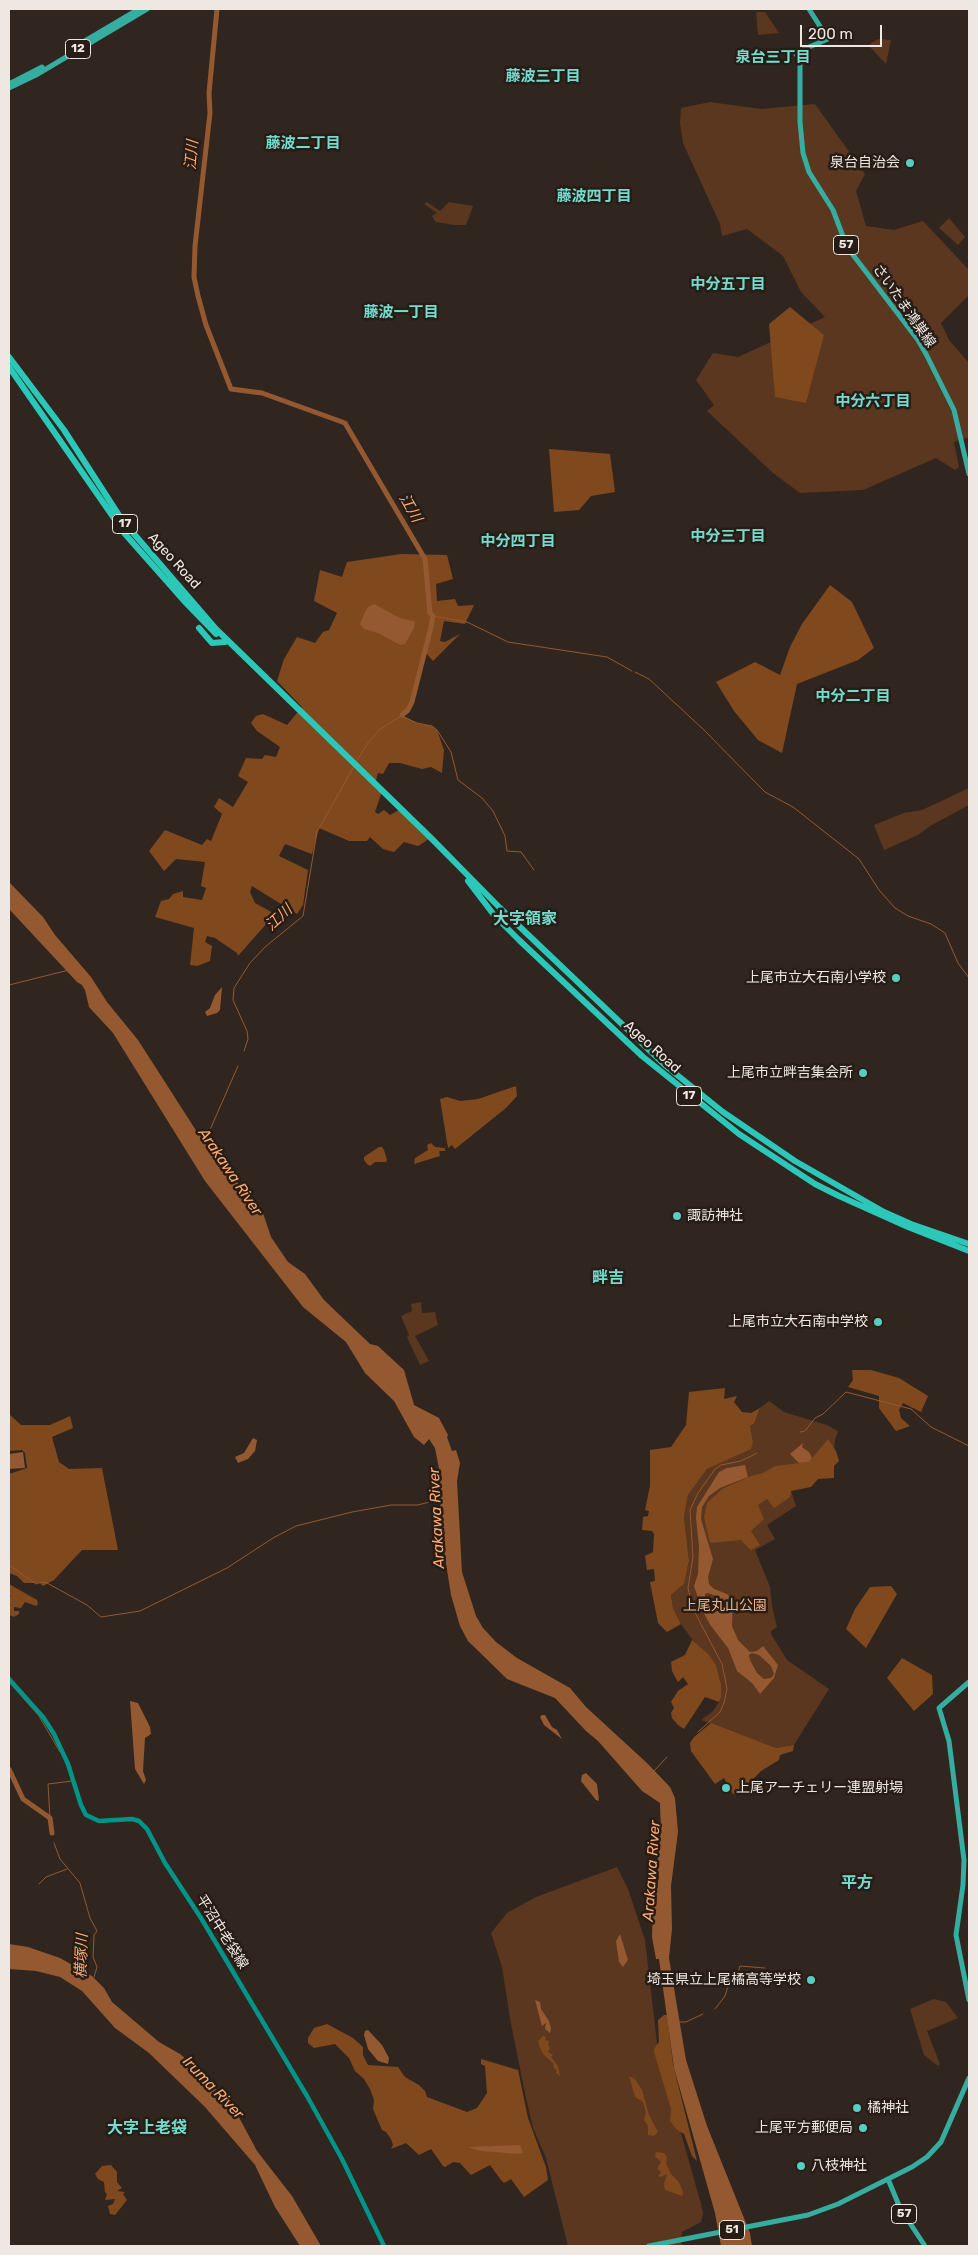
<!DOCTYPE html>
<meta charset="utf-8">
<style>
body{margin:0}
#map{position:relative;width:978px;height:2255px;overflow:hidden;background:#31261f;font-family:Rubik,sans-serif}
canvas{display:block}
.frame{position:absolute;inset:0;border:10px solid #eee7e2;pointer-events:none}
.scale{position:absolute;left:800px;top:25px;width:82px;height:22px;box-sizing:border-box;border:2px solid #eee7e2;border-top:0;padding-left:6px;font-size:15px;line-height:18px;white-space:nowrap;color:#eee7e2;-webkit-text-stroke:4px #271d16;paint-order:stroke}
</style>
<div id="map">
<canvas width="978" height="2255"></canvas>
<div class="frame"></div>
<div class="scale">200 m</div>
</div>
<script>
const ctx = document.querySelector('canvas').getContext('2d');
ctx.lineJoin = 'round';
function fillPath(path, color) { ctx.fillStyle = color; ctx.fill(path, 'evenodd'); }
const shape = rows => new Path2D(rows.map(r => 'M' + r).join(''));
function strokePath(path, color, width, dash) { ctx.strokeStyle = color; ctx.lineWidth = width; ctx.lineCap = dash ? 'butt' : 'round'; ctx.setLineDash(dash || []); ctx.stroke(path); }
function label(font, color, halo, rows, align = 'center') {
  ctx.font = font + ' Rubik,"Noto Sans JP",sans-serif'; ctx.lineWidth = 5; ctx.setLineDash([]); ctx.textBaseline = 'middle'; ctx.strokeStyle = halo; ctx.fillStyle = color; for (const [text, x, y, turn = 0] of rows) {
    ctx.save(); ctx.translate(x, y); ctx.rotate((+turn || 0) * Math.PI / 180); ctx.textAlign = isNaN(turn) ? turn : align; if (halo) ctx.strokeText(text, 0, 0); ctx.fillText(text, 0, 0); ctx.restore();
  }
}
fillPath(shape([
 [756,12,765,12,779,33,758,35],
 [878,39,891,40,886,64,868,45],
 [710,102,761,109,815,104,865,174,856,191,866,226,894,230,923,221,969,270,969,295,941,323,949,340,969,363,969,437,954,442,959,467,955,470,936,458,863,490,800,493,773,473,707,411,714,405,696,380,713,353,738,357,825,317,801,292,783,256,747,229,722,236,720,224,683,143,680,123,681,108],
 [427,202,440,211,449,202,473,206,466,225,454,225,436,222,432,216,437,213,424,204],
 [949,218,965,237,958,245,939,228],
 [969,788,969,805,930,826,918,835,884,850,874,825,904,813,922,810],
 [421,1302,422,1313,435,1312,438,1325,415,1336,429,1361,420,1365,407,1337,409,1335,401,1316,412,1311,411,1304],
 [769,1401,784,1412,827,1425,838,1431,835,1440,834,1450,791,1491,796,1506,767,1525,775,1539,755,1550,770,1587,772,1606,777,1627,771,1631,771,1634,787,1660,829,1689,794,1745,776,1748,701,1720,713,1711,719,1702,721,1697,720,1680,716,1665,694,1642,681,1624,673,1608,671,1595,684,1584,689,1561,684,1517,688,1495,707,1469,753,1442,750,1426,754,1424,760,1408],
 [617,1867,628,1889,645,1940,658,2052,701,2204,703,2214,701,2222,682,2232,681,2243,685,2246,568,2246,546,2158,533,2128,526,2098,511,2024,502,1967,491,1933,507,1913,536,1897],
 [934,1999,946,2002,958,2018,927,2031,940,2064,938,2066,924,2055,910,2009]
]), '#5a371e');
fillPath(shape([
 [790,307,824,335,806,403,775,397,769,324],
 [549,449,610,454,615,492,591,496,579,510,554,512],
 [401,554,447,555,453,579,436,584,437,601,455,599,458,606,474,605,465,624,444,621,440,641,445,642,460,634,433,661,426,653,423,655,412,702,407,712,402,715,417,723,432,726,437,730,444,750,442,773,431,767,422,769,400,763,389,763,383,774,378,773,375,783,383,788,375,812,378,814,384,810,390,815,399,810,429,839,418,846,404,842,394,852,383,849,370,837,367,841,349,841,319,828,312,854,285,844,279,856,308,870,303,905,297,914,252,886,250,892,255,903,275,914,238,956,237,953,215,938,207,936,205,942,212,946,210,961,197,966,190,965,194,928,155,917,161,901,169,899,173,894,183,891,183,897,202,900,206,888,201,886,205,862,176,859,164,871,149,851,165,830,202,845,207,839,211,841,222,814,214,807,219,798,233,807,248,782,238,776,246,758,262,759,265,755,276,757,280,747,257,731,251,723,256,716,263,714,287,725,302,707,277,681,284,659,297,637,315,643,323,632,329,630,337,613,314,601,320,570,342,577,347,562],
 [830,585,852,602,874,648,858,660,797,684,782,753,758,740,734,711,716,682,755,662,780,675,790,647,802,624],
 [516,1086,517,1096,506,1108,455,1149,452,1145,448,1148,440,1099,447,1097,460,1101,478,1099],
 [431,1143,435,1147,445,1148,445,1151,439,1151,440,1156,414,1164,415,1158,428,1150,427,1145],
 [379,1147,382,1147,384,1150,387,1160,386,1162,375,1162,370,1166,367,1164,364,1160,364,1157],
 [852,1370,871,1370,899,1378,928,1396,921,1412,903,1403,899,1410,901,1418,910,1426,896,1431,879,1408,879,1396,848,1387,853,1380],
 [725,1388,724,1399,737,1396,734,1402,742,1412,751,1413,760,1408,754,1424,750,1426,753,1442,751,1449,707,1469,688,1495,684,1517,689,1561,684,1584,671,1595,673,1608,681,1624,667,1632,658,1623,650,1582,655,1581,654,1569,647,1570,645,1556,653,1552,654,1534,652,1531,642,1530,643,1517,648,1516,649,1511,645,1510,650,1486,650,1450,671,1447,686,1425,689,1392],
 [9,1414,21,1425,50,1425,70,1416,73,1428,52,1437,59,1462,69,1469,102,1468,118,1550,82,1550,54,1580,43,1586,40,1583,24,1583,17,1576,9,1573,9,1474,27,1468,25,1453,22,1450,9,1451],
 [828,1439,836,1451,839,1461,834,1466,834,1478,818,1479,811,1487,791,1491,790,1497,774,1508,767,1499,758,1505,764,1519,751,1531,760,1545,751,1550,741,1540,710,1543,704,1517,707,1503,722,1489,751,1476,763,1473,775,1466,809,1462],
 [9,1584,37,1600,38,1604,36,1606,25,1602,21,1608,14,1607,14,1611,19,1611,19,1614,14,1617,9,1615,9,1598,11,1596,9,1595],
 [891,1586,897,1594,866,1648,846,1629,855,1609,870,1587],
 [692,1640,708,1654,716,1665,721,1684,721,1697,719,1702,705,1697,684,1729,678,1725,672,1718,671,1713,674,1708,671,1702,678,1691,688,1684,683,1677,678,1682,672,1671,671,1662,685,1655],
 [902,1658,932,1675,933,1694,914,1711,887,1678],
 [711,1723,776,1748,794,1745,793,1751,780,1755,779,1760,761,1771,738,1795,733,1794,724,1778,715,1784,691,1751,690,1743,694,1737],
 [664,2015,667,2015,673,2064,697,2161,692,2156,684,2134,676,2129,670,2121,671,2109,654,2052,654,2049,659,2042,658,2020],
 [327,2024,353,2038,363,2047,363,2055,368,2065,398,2067,405,2077,419,2085,425,2091,427,2097,467,2112,477,2108,487,2093,485,2066,481,2064,481,2059,518,2070,528,2118,546,2167,548,2180,524,2197,511,2179,504,2183,501,2180,490,2165,471,2175,460,2163,453,2162,445,2167,443,2166,431,2149,419,2155,406,2143,391,2149,393,2145,391,2139,386,2132,382,2130,373,2109,374,2100,370,2089,364,2079,355,2071,349,2058,335,2044,314,2048,308,2043,308,2038,314,2028],
 [543,2036,546,2037,545,2040,549,2041,548,2044,550,2048,548,2052,553,2055,551,2057,558,2066,560,2076,556,2073,557,2070,554,2069,553,2063,544,2055,540,2048,538,2041],
 [629,2076,635,2079,642,2090,649,2115,658,2132,654,2136,648,2135,648,2126,644,2120,646,2112,643,2102,635,2097],
 [656,2152,664,2153,667,2157,666,2163,671,2174,679,2182,683,2192,682,2196,665,2190,664,2184,667,2174,661,2177,658,2176,661,2172,657,2169,661,2162,655,2156],
 [111,2165,117,2172,117,2182,122,2188,117,2191,125,2192,123,2194,127,2200,115,2215,110,2214,108,2206,113,2204,115,2199,105,2200,107,2194,105,2192,104,2182,98,2179,95,2174,102,2166]
]), '#80481d');
fillPath(shape([
 [374,604,402,619,415,621,414,628,405,644,400,645,378,633,364,629,360,624,364,614,368,607],
 [9,882,43,917,55,935,91,977,107,1002,138,1040,197,1132,204,1135,209,1132,206,1140,208,1147,263,1213,271,1237,288,1262,305,1274,324,1300,370,1344,378,1346,404,1370,414,1405,439,1418,448,1435,447,1437,452,1451,456,1450,460,1463,457,1481,462,1572,476,1616,483,1628,496,1642,517,1658,570,1688,586,1707,647,1763,670,1787,675,1798,678,1832,671,1886,672,1929,669,1958,686,2060,707,2126,750,2233,752,2246,721,2246,715,2213,674,2068,659,1959,656,1959,652,1937,653,1901,659,1877,657,1865,661,1831,660,1803,642,1791,598,1741,586,1731,555,1698,507,1679,468,1641,460,1626,451,1595,442,1538,443,1528,440,1514,440,1474,435,1448,429,1439,424,1445,414,1437,394,1401,365,1373,346,1342,303,1307,205,1181,113,1033,89,1007,85,990,82,985,77,982,9,909],
 [222,987,220,1010,217,1013,207,1016,205,1012,210,1008,215,995],
 [253,1438,257,1440,255,1451,248,1459,238,1463,235,1457,244,1453],
 [803,1443,802,1447,809,1452,812,1458,809,1462,799,1463,790,1454],
 [23,1452,25,1468,9,1469,9,1454],
 [745,1465,748,1477,720,1488,709,1496,702,1507,701,1519,713,1559,708,1577,709,1584,714,1589,727,1594,733,1600,732,1626,738,1640,750,1652,757,1651,763,1646,778,1665,774,1678,760,1694,752,1683,737,1671,728,1648,711,1626,702,1610,694,1586,698,1574,699,1547,696,1518,697,1507,719,1472,727,1468],
 [705,1594,708,1593,716,1596,719,1606,716,1608,710,1607,705,1601],
 [752,1653,759,1655,771,1666,774,1674,771,1678,764,1679,757,1673,750,1660,749,1655],
 [130,1701,138,1703,150,1727,151,1734,145,1738,143,1771,146,1780,144,1784,135,1769],
 [542,1715,545,1715,552,1727,557,1730,562,1739,544,1725,540,1717],
 [586,1773,597,1784,599,1801,596,1800,581,1781,582,1775],
 [620,1934,628,1960,623,1967,619,1962,616,1941],
 [9,1944,28,1947,60,1958,92,1976,104,1988,112,2002,159,2042,180,2054,195,2067,234,2108,257,2151,292,2196,321,2246,300,2246,275,2207,255,2165,205,2107,149,2053,115,2028,82,1991,60,1977,36,1971,9,1969],
 [535,2000,540,2002,541,2009,549,2021,551,2029,550,2033,545,2029,546,2023,542,2026],
 [368,2030,382,2045,389,2058,388,2064,378,2061,368,2049,364,2035,365,2031],
 [520,2145,523,2153,518,2154,481,2151,468,2147]
]), '#945930');
strokePath(shape([
 [433,616,467,622,508,642,607,657,632,671],
 [635,672,649,679,703,729,765,792,793,807,859,859,879,890,895,908,908,916,931,924,945,933,958,963,969,978],
 [356,762,368,743,379,730,401,716,417,723,432,726,437,730,451,752,458,780,482,798,493,811,505,836,507,851,521,852,534,870],
 [9,985,69,970],
 [244,1051,248,1039,247,1031,233,1000,234,988,250,963,265,947,303,916,317,832,353,768],
 [209,1132,238,1066],
 [800,1432,805,1431,815,1418,823,1414,846,1392,911,1409,931,1427,969,1446],
 [9,1565,36,1584,42,1582,47,1583,87,1605,101,1617,140,1611,227,1568,273,1538,296,1526,352,1512,391,1505,418,1505,441,1499],
 [9,1682,39,1716,60,1752],
 [698,1732,720,1712,724,1703,727,1689,722,1664,693,1609,688,1588,693,1557,690,1510,698,1493,715,1469,721,1465,741,1461,757,1453],
 [654,1771,667,1757],
 [50,1818,48,1784,72,1781],
 [54,1843,60,1859,80,1883,90,1918,97,1931,94,1935,93,1957,97,1967,94,1977],
 [39,1884,46,1877,67,1869],
 [715,2009,725,1996,729,1983,737,1976,740,1966,765,1968],
 [680,2022,686,2022,703,2014]
]), '#945930', 1);
strokePath(shape([
 [217,9,209,93,210,113,195,246,194,277,198,296,206,325,231,389,262,393,345,423,425,559,430,613,433,616,431,627,412,702,408,710,402,715],
 [9,1769,23,1799,50,1818,52,1833]
]), '#945930', 5);
strokePath(shape([
 [9,1679,43,1717,54,1734,68,1764,81,1805,86,1815,99,1821,132,1819,139,1821,147,1829,165,1863,201,1918,307,2096,342,2159,384,2246]
]), '#019488', 4.5);
strokePath(shape([
 [809,9,828,39,795,53,800,59,800,122,803,153,809,172,833,210,847,247,918,340,926,354,954,410,969,474],
 [68,51,139,9],
 [9,84,42,67],
 [9,88,36,75,147,9],
 [969,1682,939,1708,949,1741,964,1860,963,1885,956,1935,969,2000],
 [888,2179,900,2208,925,2246],
 [649,2246,808,2215,838,2204,912,2167,927,2157,941,2142,969,2078]
]), '#35ada0', 5);
strokePath(shape([
 [9,357,64,430,122,520,216,629,432,839,500,908,666,1066,723,1112,795,1161,884,1212,911,1224,969,1244],
 [9,367,125,534,186,603,216,634],
 [199,628,212,643,225,642],
 [468,881,494,915,519,940,642,1056,739,1134,815,1184,839,1196,908,1227,969,1251]
]), '#2bc7b8', 6);
for (const [x, y, r, color] of [
 [910,163,5,"#58cec0"],
 [896,978,5,"#58cec0"],
 [863,1073,5,"#58cec0"],
 [677,1216,5,"#58cec0"],
 [878,1322,5,"#58cec0"],
 [726,1788,5,"#58cec0"],
 [811,1980,5,"#58cec0"],
 [857,2108,5,"#58cec0"],
 [863,2128,5,"#58cec0"],
 [801,2166,5,"#58cec0"]
]) { const dot = new Path2D(); dot.arc(x, y, r, 0, 2 * Math.PI); ctx.fillStyle = color; ctx.fill(dot); strokePath(dot, '#271d16', 2); }
for (const [x, y, w] of [
 [78,49,25],
 [846,245,25],
 [125,524,25],
 [689,1096,25],
 [904,2214,25],
 [732,2230,25]
]) { const box = new Path2D(); box.roundRect(x - w / 2, y - 9.5, w, 19, 4); ctx.fillStyle = '#271d16'; ctx.fill(box); strokePath(box, '#eee7e2', 1); }
label('bold 12px', '#eee7e2', null, [
 ["12",78,49],
 ["57",846,245],
 ["17",125,524],
 ["17",689,1096],
 ["57",904,2214],
 ["51",732,2230]
]);
label('14px', '#eee7e2', '#271d16', [
 ["泉台自治会",900,163],
 ["上尾市立大石南小学校",886,978],
 ["上尾市立畔吉集会所",853,1073],
 ["諏訪神社",687,1216,"left"],
 ["上尾市立大石南中学校",868,1322],
 ["上尾アーチェリー連盟射場",736,1788,"left"],
 ["埼玉県立上尾橘高等学校",801,1980],
 ["橘神社",867,2108,"left"],
 ["上尾平方郵便局",853,2128],
 ["八枝神社",811,2166,"left"]
], 'right');
label('14px', '#eee7e2', '#271d16', [
 ["さいたま鴻巣線",904,306,55],
 ["Ageo Road",174,561,48],
 ["Ageo Road",652,1047,42],
 ["平沼中老袋線",222,1932,58]
]);
label('14px', '#f5b183', '#271d16', [
 ["上尾丸山公園",725,1606]
]);
label('bold 15px', '#73dccf', '#271d16', [
 ["泉台三丁目",773,58],
 ["藤波三丁目",543,77],
 ["藤波二丁目",303,144],
 ["藤波四丁目",594,197],
 ["中分五丁目",728,285],
 ["藤波一丁目",401,313],
 ["中分六丁目",873,402],
 ["中分三丁目",728,537],
 ["中分四丁目",518,542],
 ["中分二丁目",853,697]
]);
label('italic 15px', '#fea96e', '#271d16', [
 ["江川",192,155,-85],
 ["江川",410,508,60],
 ["江川",279,918,-43],
 ["Arakawa River",230,1172,56],
 ["Arakawa River",437,1518,-93],
 ["Arakawa River",652,1871,-86],
 ["横塚川",82,1956,-88],
 ["Iruma River",213,2088,46]
]);
label('bold 16px', '#73dccf', '#271d16', [
 ["大字領家",525,919],
 ["畔吉",608,1278],
 ["平方",857,1883],
 ["大字上老袋",147,2128]
]);
</script>
